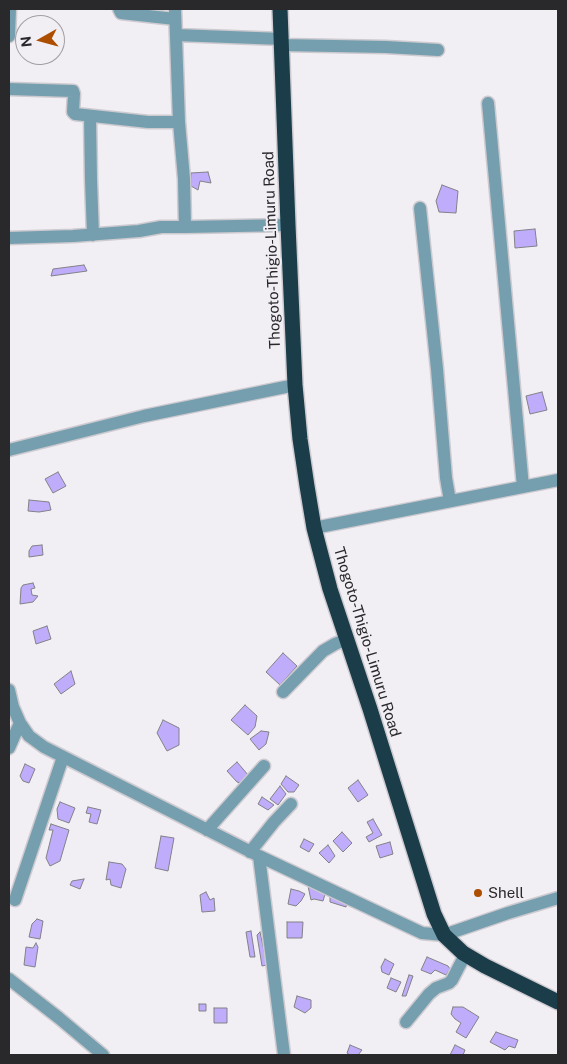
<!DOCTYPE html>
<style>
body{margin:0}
#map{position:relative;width:567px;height:1064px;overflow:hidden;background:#f1eef4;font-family:"Public Sans",sans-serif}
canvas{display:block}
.frame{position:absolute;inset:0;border:10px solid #29282a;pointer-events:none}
.north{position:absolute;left:15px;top:15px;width:50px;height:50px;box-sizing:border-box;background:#f1eef4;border:1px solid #a19fa3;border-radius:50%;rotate:263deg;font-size:14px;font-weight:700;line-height:20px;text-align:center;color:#29282a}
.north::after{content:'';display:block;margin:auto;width:18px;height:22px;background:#ac4d00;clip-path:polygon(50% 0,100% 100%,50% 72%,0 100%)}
</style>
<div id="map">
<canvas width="567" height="1064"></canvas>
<div class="frame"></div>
<div class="north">N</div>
</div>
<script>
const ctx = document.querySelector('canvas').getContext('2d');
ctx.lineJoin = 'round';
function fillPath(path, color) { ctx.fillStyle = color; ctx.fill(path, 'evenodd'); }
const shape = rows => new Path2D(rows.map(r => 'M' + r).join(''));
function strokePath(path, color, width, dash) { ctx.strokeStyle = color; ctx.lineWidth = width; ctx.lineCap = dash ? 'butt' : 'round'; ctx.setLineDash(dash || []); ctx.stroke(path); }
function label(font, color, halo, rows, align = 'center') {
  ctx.font = font + ' "Public Sans",sans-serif'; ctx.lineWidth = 4; ctx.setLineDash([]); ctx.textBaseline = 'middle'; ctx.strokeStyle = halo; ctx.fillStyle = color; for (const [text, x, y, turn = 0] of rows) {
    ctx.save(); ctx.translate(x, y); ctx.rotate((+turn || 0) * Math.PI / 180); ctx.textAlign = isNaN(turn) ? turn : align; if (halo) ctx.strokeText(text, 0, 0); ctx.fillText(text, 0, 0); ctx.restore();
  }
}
const building = shape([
 [208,172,211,183,200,181,198,190,191,186,191,173,208,172],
 [442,185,458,191,456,213,439,212,436,201,442,185],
 [535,229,537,246,515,248,514,231,535,229],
 [84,265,87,271,51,276,53,269,84,265],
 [542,392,547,410,530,414,526,396,542,392],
 [58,472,66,486,53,493,45,479,58,472],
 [29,500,49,502,51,510,39,512,28,511,29,500],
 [42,545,43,555,29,557,29,551,32,546,42,545],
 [33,583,35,588,31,589,32,595,38,596,33,602,20,604,21,588,23,585,33,583],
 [47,626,51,639,36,644,33,631,47,626],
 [283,653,297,666,280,685,266,672,283,653],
 [71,671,75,684,61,694,54,684,71,671],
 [245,705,257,716,255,727,248,735,231,720,245,705],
 [163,720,179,728,179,745,167,751,157,733,163,720],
 [261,731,269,732,266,744,259,750,250,739,261,731],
 [237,762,249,776,240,783,237,782,227,771,237,762],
 [25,764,35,769,29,783,23,781,20,776,25,764],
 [286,776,299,785,294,792,288,792,281,784,286,776],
 [358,780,368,795,358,802,348,788,358,780],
 [280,786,286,794,278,805,270,799,280,786],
 [262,797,274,805,268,810,258,804,262,797],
 [60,802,75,808,69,823,58,819,57,809,60,802],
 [88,807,101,810,97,824,89,822,91,814,86,813,88,807],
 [373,819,382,835,369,842,366,837,373,833,367,822,373,819],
 [51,824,69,830,60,861,50,866,46,858,53,830,49,830,51,824],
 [342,832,352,843,343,852,333,841,342,832],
 [161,836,174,838,168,871,155,868,161,836],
 [304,839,314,844,309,852,300,847,304,839],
 [390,842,393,854,380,858,376,846,390,842],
 [328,845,335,856,329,863,319,853,328,845],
 [109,862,122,864,126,869,121,888,111,885,110,879,106,880,109,862],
 [84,879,80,889,70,885,72,881,84,879],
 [308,886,326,891,323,901,314,899,311,900,308,886],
 [291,889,299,891,305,894,301,901,296,906,288,904,291,889],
 [206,892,210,900,214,898,215,911,202,912,200,895,206,892],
 [330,895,347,903,346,907,330,902,330,895],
 [37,919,43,921,40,939,29,937,32,924,37,919],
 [287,922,303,922,302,938,287,938,287,922],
 [251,931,255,957,250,957,246,932,251,931],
 [260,932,267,965,262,966,257,935,260,932],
 [36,943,38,947,35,967,24,965,26,947,33,948,36,943],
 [427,957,448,966,450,969,446,975,435,970,431,974,421,970,427,957],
 [385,959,394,964,389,975,382,972,381,967,385,959],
 [409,975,413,976,406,996,402,996,409,975],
 [391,978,401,982,396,992,387,988,391,978],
 [297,996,311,1000,311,1008,305,1013,294,1007,297,996],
 [199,1004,206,1004,206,1011,199,1011,199,1004],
 [453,1007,463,1007,479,1017,466,1038,456,1032,461,1023,455,1019,451,1014,453,1007],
 [214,1008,227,1008,227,1023,214,1023,214,1008],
 [496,1032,518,1040,515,1048,509,1046,505,1050,490,1042,496,1032],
 [350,1045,362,1050,358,1055,350,1055,347,1053,350,1045],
 [455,1045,465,1050,463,1055,450,1055,455,1045]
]);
fillPath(building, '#bfacfb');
strokePath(building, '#828187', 1);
const minor = shape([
 [119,9,121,13,175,19],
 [175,9,179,122,184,179,185,227,288,225],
 [176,35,282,39],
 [9,36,10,9],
 [282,45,386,47,438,50],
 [9,89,73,91,74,94,73,112,75,114,148,122,179,122],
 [488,103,523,487],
 [90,116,91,180,93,235],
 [420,208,437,369,446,478,450,501],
 [9,238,73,236,139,231,161,227,185,227],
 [9,450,144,416,295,385],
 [314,528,558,480],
 [9,690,13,707,20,723,29,736,44,747,259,856,422,933,444,935,508,913,558,898],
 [283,692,323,651,335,644,347,639],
 [9,748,20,723],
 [207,830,264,766],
 [250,852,274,822,291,804],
 [259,856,284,1055],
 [15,900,63,757],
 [9,979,59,1018,103,1055],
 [406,1022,429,994,436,988,449,983,452,980,465,955]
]);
const highway = shape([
 [280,9,288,225,295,385,300,439,307,486,314,528,330,589,370,709,434,914,444,935,463,953,485,966,558,1002]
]);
strokePath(minor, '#cdcad0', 15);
strokePath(highway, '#cdcad0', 18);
strokePath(minor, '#759fae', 12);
strokePath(highway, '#1a3d49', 15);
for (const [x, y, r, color] of [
 [478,893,5,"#ac4d00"]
]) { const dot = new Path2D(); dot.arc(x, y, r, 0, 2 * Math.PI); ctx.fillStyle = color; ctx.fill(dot); strokePath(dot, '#f1eef4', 2); }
label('15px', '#29282a', '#f1eef4', [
 ["Thogoto-Thigio-Limuru Road",272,250,-92],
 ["Thogoto-Thigio-Limuru Road",367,642,73]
]);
label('15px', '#29282a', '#f1eef4', [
 ["Shell",488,893]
], 'left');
</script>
